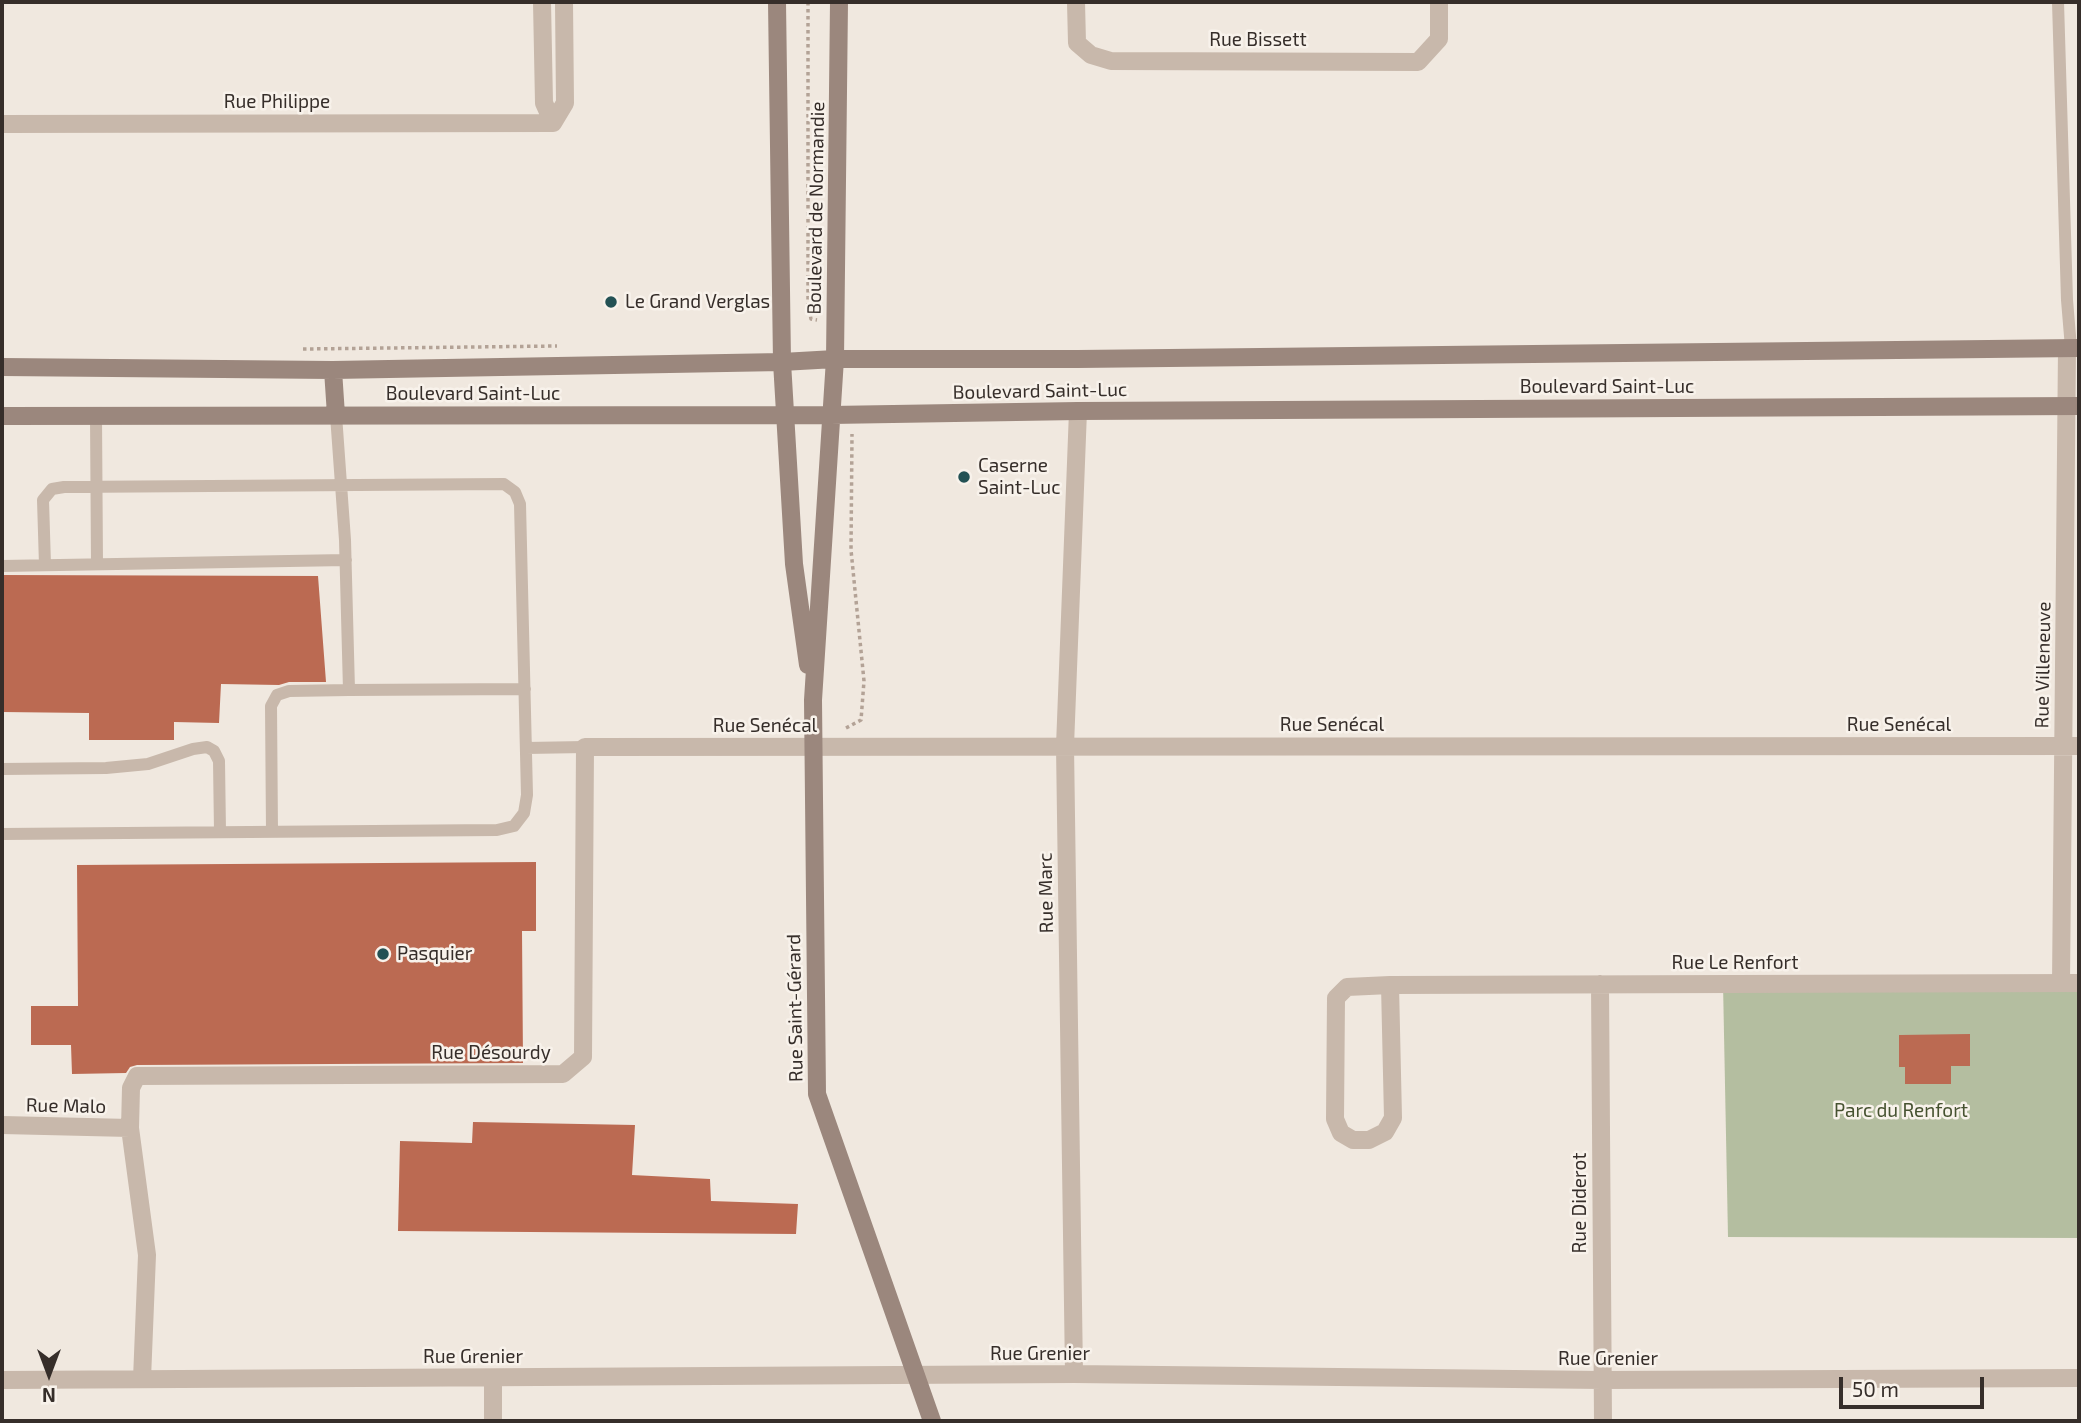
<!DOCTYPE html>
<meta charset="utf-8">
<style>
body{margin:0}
#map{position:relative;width:2081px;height:1423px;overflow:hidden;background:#f0e8df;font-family:"Exo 2",sans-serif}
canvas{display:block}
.frame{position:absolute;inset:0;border:4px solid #362e2a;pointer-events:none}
.north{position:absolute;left:14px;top:1339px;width:70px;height:70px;-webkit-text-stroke:5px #f8f2eb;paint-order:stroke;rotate:180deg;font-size:19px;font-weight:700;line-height:28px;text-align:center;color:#362e2a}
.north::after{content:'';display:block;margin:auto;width:24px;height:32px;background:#362e2a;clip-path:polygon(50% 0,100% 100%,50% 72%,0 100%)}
.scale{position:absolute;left:1839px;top:1377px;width:145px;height:32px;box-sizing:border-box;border:4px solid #362e2a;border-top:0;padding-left:9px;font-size:21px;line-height:24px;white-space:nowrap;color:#362e2a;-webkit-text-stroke:5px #f8f2eb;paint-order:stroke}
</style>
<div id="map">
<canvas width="2081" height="1423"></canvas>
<div class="frame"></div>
<div class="north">N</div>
<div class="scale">50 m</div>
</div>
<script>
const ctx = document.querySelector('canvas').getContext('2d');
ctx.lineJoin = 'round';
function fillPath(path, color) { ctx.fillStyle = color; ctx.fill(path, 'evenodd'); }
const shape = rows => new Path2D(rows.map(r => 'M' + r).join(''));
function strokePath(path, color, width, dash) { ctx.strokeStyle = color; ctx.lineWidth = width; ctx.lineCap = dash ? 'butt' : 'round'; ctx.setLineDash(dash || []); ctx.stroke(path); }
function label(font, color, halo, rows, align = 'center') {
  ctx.font = font + ' "Exo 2",sans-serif'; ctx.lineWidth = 5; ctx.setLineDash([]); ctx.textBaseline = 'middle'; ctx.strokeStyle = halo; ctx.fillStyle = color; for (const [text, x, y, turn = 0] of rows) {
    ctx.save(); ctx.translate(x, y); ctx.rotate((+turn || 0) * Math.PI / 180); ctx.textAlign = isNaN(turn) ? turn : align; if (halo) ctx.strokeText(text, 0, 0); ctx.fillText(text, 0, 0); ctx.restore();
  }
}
fillPath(shape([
 [1723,983,2079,986,2079,1238,1728,1237]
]), '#b4bea0');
fillPath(shape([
 [2,575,318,576,326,682,289,682,279,685,221,684,219,723,174,722,174,740,89,740,89,713,2,712],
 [536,862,536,931,522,931,523,1063,137,1065,130,1067,126,1073,72,1074,71,1045,31,1045,31,1006,78,1006,77,865],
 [1970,1034,1970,1066,1951,1066,1951,1084,1905,1084,1905,1067,1899,1067,1899,1035],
 [473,1122,635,1125,632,1175,710,1179,711,1201,798,1204,796,1234,398,1231,400,1141,472,1143]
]), '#bb6a52');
strokePath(shape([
 [808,2,808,304,811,319,817,320],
 [303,349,557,346],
 [846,728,861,720,864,681,851,550,852,434]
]), '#b3a296', 3.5, [3.5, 3.5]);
strokePath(shape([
 [2058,2,2067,300,2071,348],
 [336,415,345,540,349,690,525,689],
 [96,416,97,564],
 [2,566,346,560],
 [526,748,585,747],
 [2,769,106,768,148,764,193,749,207,747,214,751,219,761,220,832],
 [272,832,271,706,277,695,289,691,349,690],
 [2,834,497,830,514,826,524,813,527,795,520,504,515,492,504,484,64,487,52,489,43,500,45,565]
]), '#c8b8ab', 12);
strokePath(shape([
 [542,2,544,103,553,123,565,103,564,2],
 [1076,2,1077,43,1091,55,1111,61,1418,62,1439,39,1439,2],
 [2,124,553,123],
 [2061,983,2067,348],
 [1600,984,1603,1421],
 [1390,985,1393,1118,1385,1132,1369,1140,1353,1140,1341,1133,1335,1119,1336,998,1347,987,1390,985,2079,983],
 [2,1125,130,1128],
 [1074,1374,1065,746,1078,411],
 [493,1378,493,1421],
 [142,1379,147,1255,130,1128,131,1088,137,1076,563,1074,583,1057,585,747,2079,746],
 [2,1380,1074,1374,1602,1380,2079,1378]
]), '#c8b8ab', 18);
strokePath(shape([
 [777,2,782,362,794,564,808,665],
 [839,2,835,359,813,700,817,1094,932,1421],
 [2,367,333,370,782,362,835,359,1078,359,2079,348],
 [333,370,336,415],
 [2,416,831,415,1078,411,2079,406]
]), '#9b877d', 18);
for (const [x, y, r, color] of [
 [611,302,7,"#235154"],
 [964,477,7,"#235154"],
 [383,954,7,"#235154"]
]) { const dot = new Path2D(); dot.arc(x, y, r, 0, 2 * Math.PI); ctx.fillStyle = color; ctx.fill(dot); strokePath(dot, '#f8f2eb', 2.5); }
label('19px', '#362e2a', '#f8f2eb', [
 ["Rue Bissett",1258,40],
 ["Rue Philippe",277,102],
 ["Boulevard de Normandie",816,208,-89],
 ["Boulevard Saint-Luc",1607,387],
 ["Boulevard Saint-Luc",1040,391,-1],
 ["Boulevard Saint-Luc",473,394],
 ["Rue Villeneuve",2043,665,-89],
 ["Rue Senécal",1332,725],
 ["Rue Senécal",1899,725],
 ["Rue Senécal",765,726],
 ["Rue Marc",1046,893,-91],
 ["Rue Le Renfort",1735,963],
 ["Rue Saint-Gérard",795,1008,-91],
 ["Rue Désourdy",491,1053],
 ["Rue Malo",66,1106,1],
 ["Rue Diderot",1580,1203,-90],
 ["Rue Grenier",1040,1354],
 ["Rue Grenier",473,1357],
 ["Rue Grenier",1608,1359]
]);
label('19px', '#362e2a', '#f8f2eb', [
 ["Le Grand Verglas",625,302],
 ["Caserne",978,466],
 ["Saint-Luc",978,488],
 ["Pasquier",397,954]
], 'left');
label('19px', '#465230', '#f8f2eb', [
 ["Parc du Renfort",1901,1111]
]);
</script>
